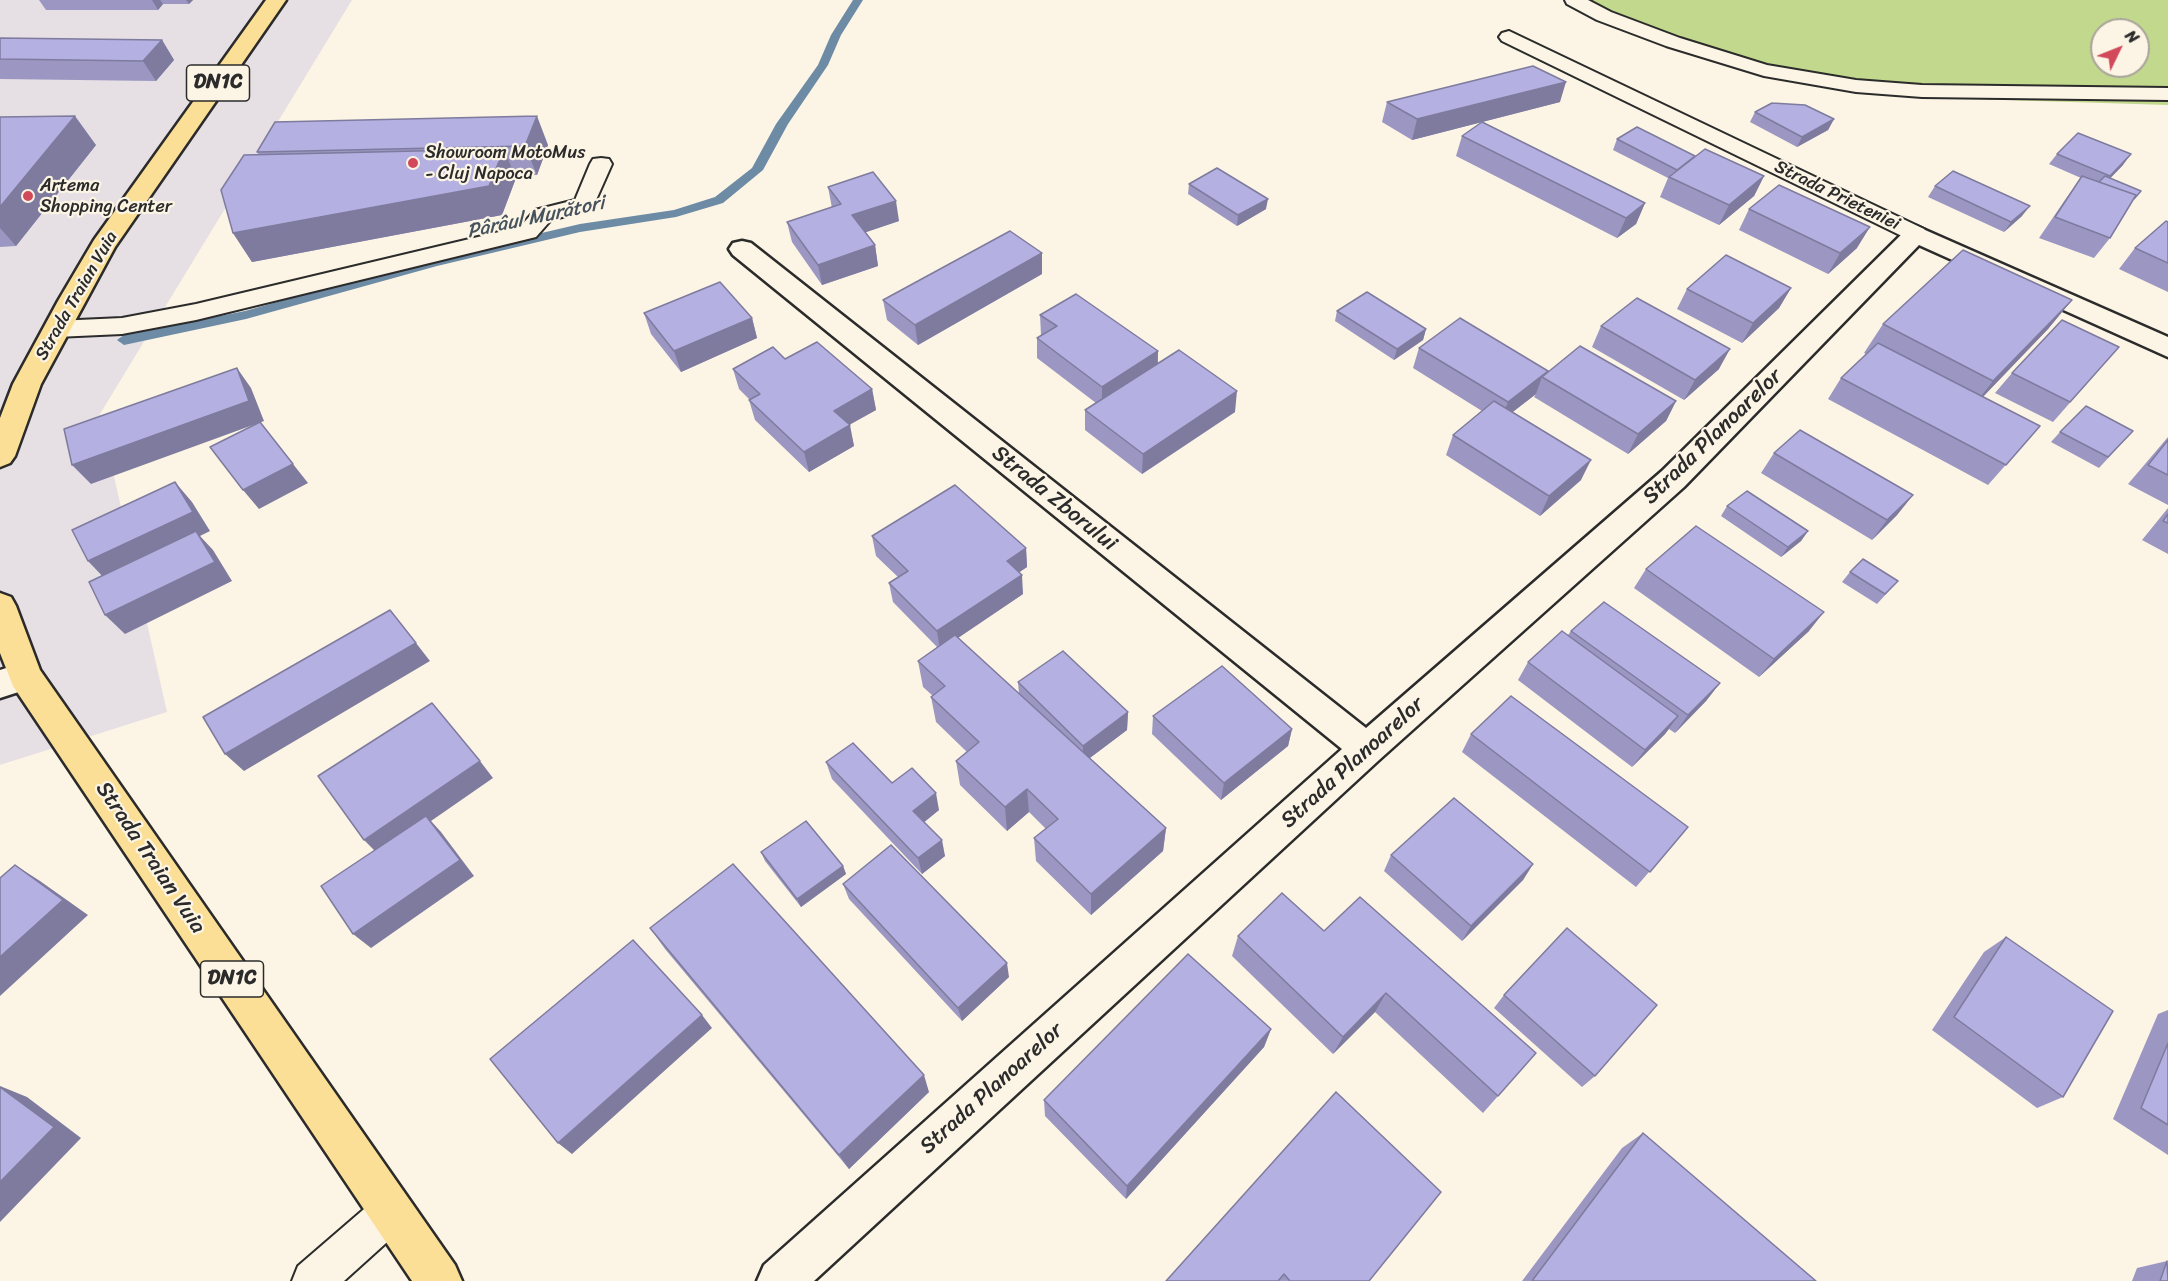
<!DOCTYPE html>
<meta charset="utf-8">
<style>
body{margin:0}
#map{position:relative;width:2168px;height:1281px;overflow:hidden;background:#fcf5e5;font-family:Sriracha,sans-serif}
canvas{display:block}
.north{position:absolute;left:2090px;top:18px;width:60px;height:60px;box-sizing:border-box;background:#fcf5e5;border:2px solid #a8a49b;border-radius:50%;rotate:47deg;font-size:16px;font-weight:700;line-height:24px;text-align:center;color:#2b2b2b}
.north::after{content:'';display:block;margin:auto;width:21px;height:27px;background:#d1495b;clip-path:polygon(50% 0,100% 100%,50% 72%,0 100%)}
</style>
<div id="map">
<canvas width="2168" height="1281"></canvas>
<div class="north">N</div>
</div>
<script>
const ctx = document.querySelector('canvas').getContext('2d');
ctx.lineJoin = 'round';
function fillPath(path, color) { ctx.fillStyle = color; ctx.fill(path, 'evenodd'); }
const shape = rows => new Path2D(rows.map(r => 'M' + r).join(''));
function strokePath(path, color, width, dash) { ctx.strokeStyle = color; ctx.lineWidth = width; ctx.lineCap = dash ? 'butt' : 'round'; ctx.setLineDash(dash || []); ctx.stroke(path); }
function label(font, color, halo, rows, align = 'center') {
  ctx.font = font + ' Sriracha,sans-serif'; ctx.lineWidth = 4.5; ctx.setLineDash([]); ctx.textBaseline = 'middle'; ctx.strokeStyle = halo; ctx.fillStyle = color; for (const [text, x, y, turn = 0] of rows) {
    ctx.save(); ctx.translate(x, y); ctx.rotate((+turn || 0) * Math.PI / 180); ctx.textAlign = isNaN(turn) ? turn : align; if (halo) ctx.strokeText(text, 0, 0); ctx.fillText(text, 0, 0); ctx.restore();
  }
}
fillPath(shape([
 [0,0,352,0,100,414,167,712,0,765]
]), '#e6e0e4');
fillPath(shape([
 [1565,0,2168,0,2168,105,1971,99,1836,90,1765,76,1642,37],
 [2102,30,2138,30,2138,66,2102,66]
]), '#c2d88d');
fillPath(shape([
 [853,0,863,0,841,35,828,65,788,124,763,170,723,203,676,217,580,232,437,266,246,319,124,345,117,340,124,335,245,311,435,258,580,224,674,210,715,197,752,168,776,124,818,65,831,35,853,0]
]), '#6d8ba5');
const lane = shape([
 [1565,0,1588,0,1611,12,1680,38,1767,65,1856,80,1922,85,2168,88,2168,100,1922,97,1856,92,1764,76,1666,46,1597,20,1567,4,1565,0],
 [1509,31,1924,229,1927,234,1924,239,1916,241,1908,239,1502,41,1499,37,1502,33,1509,31],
 [601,158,609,159,612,164,592,209,551,220,536,237,196,320,122,334,56,337,47,335,44,329,47,323,56,321,122,318,196,304,520,227,535,210,575,200,590,164,593,159,601,158],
 [392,1191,406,1197,412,1211,406,1225,344,1281,292,1281,298,1266,378,1197,392,1191]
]);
const street = shape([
 [1916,226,2168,337,2168,357,1919,245,1684,487,1379,760,814,1281,757,1281,764,1265,1342,749,733,255,729,249,733,243,742,241,751,243,1366,728,1662,471,1907,229,1916,226],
 [25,662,37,666,42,676,37,686,0,698,0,670,25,662]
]);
const primary = shape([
 [266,0,286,0,115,247,41,384,15,456,10,463,0,467,0,418,13,384,58,301,94,240,266,0],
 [0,593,11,597,16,606,40,670,455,1265,462,1281,412,1281,13,686,0,653,0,593]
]);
strokePath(lane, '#2b2b2b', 4);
strokePath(street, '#2b2b2b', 5);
strokePath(primary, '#2b2b2b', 5);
fillPath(lane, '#fcf5e5');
fillPath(street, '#fcf5e5');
fillPath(primary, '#fbdf96');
fillPath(shape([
 [39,0,193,0,189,4,163,4,158,10,46,10],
 [0,38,162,40,174,60,156,81,0,79],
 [1387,102,1560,102,1412,140,1382,122],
 [1755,112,1834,119,1828,130,1797,147,1750,122],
 [0,117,96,145,16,246,0,247],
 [1462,136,1645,203,1636,224,1617,238,1456,156],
 [1617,139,1695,156,1764,176,1754,196,1719,225,1660,197,1668,178,1613,150],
 [548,145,537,175,515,176,516,178,502,215,252,262,233,233,259,155,257,152],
 [2057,154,2123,165,2110,178,2131,204,2110,238,2094,258,2039,238,2067,197,2081,178,2049,164],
 [1189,184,1266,209,1237,226,1188,194],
 [1935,186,2022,216,2004,232,1928,197],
 [828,187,899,221,865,232,875,245,878,266,822,285,792,242,787,222,832,208],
 [1749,209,1857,248,1828,274,1739,230],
 [2168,222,2168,292,2119,269,2135,248],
 [1042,274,918,345,887,320,883,300],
 [1791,288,1779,308,1742,343,1677,309,1687,289],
 [2072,300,2048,329,1983,397,2040,426,1988,485,1828,399,1841,378,1866,354,1864,353,1883,324],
 [1337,311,1426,329,1423,340,1394,360,1335,321],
 [644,313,752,318,757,338,681,372,651,334],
 [1040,315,1158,351,1158,364,1235,412,1142,474,1085,430,1085,410,1096,403,1037,358,1037,338,1041,335],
 [1601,326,1719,369,1684,400,1592,347],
 [2119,347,2053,422,1995,393,2012,373],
 [1419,348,1548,371,1546,374,1676,401,1666,421,1628,454,1534,397,1536,394,1512,412,1581,480,1540,516,1446,455,1453,435,1482,411,1413,368],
 [785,359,872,389,876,410,849,425,854,446,809,472,755,420,749,400,750,400,739,389,733,369],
 [2133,431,2099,468,2051,442,2060,432],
 [2168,437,2168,505,2128,484],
 [1774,453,1913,495,1897,515,1872,540,1761,473],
 [1727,506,1808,531,1801,541,1781,557,1721,516],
 [2168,508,2168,554,2142,540],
 [872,536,1026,548,1027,567,1019,572,1023,594,958,638,1019,694,1018,682,1128,712,1127,730,1090,758,1166,828,1163,851,1091,915,1036,861,1034,838,1046,829,1029,812,1007,831,960,785,956,761,967,752,936,722,931,697,933,696,923,687,918,661,937,647,893,602,889,583,898,577,876,556],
 [1646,569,1809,631,1759,677,1634,588],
 [1850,572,1898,581,1877,604,1842,582],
 [1571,631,1720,683,1706,701,1675,733,1669,729,1665,734,1632,767,1518,680,1528,662,1568,635],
 [1153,716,1292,729,1288,746,1221,800,1152,734],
 [1471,734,1688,827,1636,887,1462,752],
 [826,762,939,810,924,822,945,856,922,874,832,779],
 [761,852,843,866,846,874,801,907,765,861],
 [1391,855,1533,864,1523,880,1462,941,1384,871],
 [843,884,1009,977,962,1021,849,899],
 [1282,893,1498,1096,1483,1113,1375,1012,1333,1054,1232,956,1238,936],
 [650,928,929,1092,849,1169,665,949],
 [2006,937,2063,1097,2037,1108,1932,1030,1984,952],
 [1504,995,1595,1076,1582,1087,1494,1008],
 [2168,1010,2168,1155,2113,1119,2158,1014],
 [1271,1029,1264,1047,1126,1199,1045,1116,1044,1100],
 [1336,1092,1369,1281,1166,1281],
 [1643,1133,1816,1281,1522,1281,1622,1148],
 [2167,1261,2168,1281,2132,1281,2137,1268]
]), '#9b97c2');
fillPath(shape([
 [152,0,160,0,163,4,158,10],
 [186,0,193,0,189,4],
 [162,40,174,60,156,81,143,61],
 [1566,82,1560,102,1412,140,1417,119],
 [75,116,96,145,16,246,0,228,0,207],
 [537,116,548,145,537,175,525,146],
 [1834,119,1828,130,1797,147,1802,137],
 [504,149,516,178,502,215,252,262,233,233],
 [2131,154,2123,165,2102,187,2110,176],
 [1764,176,1754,196,1719,225,1729,205],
 [1268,199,1266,209,1237,226,1238,215],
 [896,201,899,221,855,236,852,215],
 [1645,203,1636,224,1617,238,1626,218],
 [2030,206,2022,216,2004,232,2011,222],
 [1870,227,1857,248,1828,274,1840,253],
 [875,245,878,266,822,285,818,265],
 [1042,253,1042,274,918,345,915,325],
 [1791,288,1779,308,1742,343,1753,323],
 [2072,300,2048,329,1971,409,1993,381],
 [752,318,757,338,681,372,674,351],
 [1426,329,1423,340,1394,360,1397,349],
 [1730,349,1719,369,1684,400,1695,380],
 [1158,351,1157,372,1102,408,1102,387],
 [237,368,251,388,264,421,91,484,72,465],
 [1548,371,1545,378,1542,377,1536,394,1500,422,1508,402],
 [872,389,876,410,838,431,834,411],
 [1237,391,1235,412,1142,474,1143,454],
 [1676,401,1666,421,1628,454,1638,434],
 [850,425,854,446,809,472,804,452],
 [1591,460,1581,480,1540,516,1549,496],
 [293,464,308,483,259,509,243,490],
 [175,482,192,502,210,531,200,536,213,550,232,581,125,634,105,615,107,581,88,561],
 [1913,495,1897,515,1872,540,1887,520],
 [1808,531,1801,541,1781,557,1788,547],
 [1026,548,1027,567,1008,580,1007,561],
 [1022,575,1023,594,940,650,937,631],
 [1824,612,1809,631,1759,677,1774,659],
 [416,643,430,661,244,771,225,754],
 [1720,683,1706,701,1675,733,1688,715],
 [1128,712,1127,730,1083,763,1083,746],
 [1678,716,1665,734,1632,767,1645,750],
 [1292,729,1288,746,1221,800,1224,783],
 [480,761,493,778,431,821,441,832,474,876,371,948,353,934,380,856,364,840],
 [1027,789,1029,812,1007,831,1005,807],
 [936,793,939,810,917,828,913,811],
 [1166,828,1163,851,1091,915,1091,894],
 [942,840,945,856,922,874,918,858],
 [1533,864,1523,880,1462,941,1471,926],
 [15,865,40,881,88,915,0,996,0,957],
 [843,866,846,874,801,907,797,899],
 [1007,963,1009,977,962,1021,958,1008],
 [1386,993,1375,1012,1333,1054,1343,1037],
 [702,1015,712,1028,572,1154,558,1143],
 [1271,1029,1264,1047,1126,1199,1127,1186],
 [924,1075,929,1092,849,1169,839,1155],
 [0,1086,27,1097,81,1138,0,1222]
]), '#7e7b9e');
const building = shape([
 [0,38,162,40,143,61,0,59,0,38],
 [1533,66,1566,82,1417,119,1387,102,1533,66],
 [1772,103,1805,105,1834,119,1802,137,1755,112,1772,103],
 [75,116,0,207,0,117,75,116],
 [537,116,525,146,257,152,275,122,537,116],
 [1482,122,1645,203,1626,218,1462,136,1482,122],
 [1637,127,1695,156,1677,170,1617,139,1637,127],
 [2078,133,2131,154,2110,176,2057,154,2078,133],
 [504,149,489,186,233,233,221,190,244,155,504,149],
 [1705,149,1764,176,1729,205,1669,177,1705,149],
 [1217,168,1268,199,1238,215,1189,184,1217,168],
 [1953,171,2030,206,2011,222,1935,186,1953,171],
 [873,172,896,201,852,215,875,245,818,265,787,222,841,204,828,187,873,172],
 [2082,176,2136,195,2110,238,2055,217,2082,176],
 [2105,176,2141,191,2134,199,2136,195,2099,182,2105,176],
 [1779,185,1870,227,1840,253,1749,209,1779,185],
 [2166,221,2168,222,2168,263,2135,248,2166,221],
 [1010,231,1042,253,915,325,883,300,1010,231],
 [1963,250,2072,300,1993,381,1883,324,1963,250],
 [1726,255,1791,288,1753,323,1687,289,1726,255],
 [720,282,752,318,674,351,644,313,720,282],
 [1367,292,1426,329,1397,349,1337,311,1367,292],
 [1076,294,1158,351,1102,387,1037,338,1057,326,1040,315,1076,294],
 [1637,298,1730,349,1695,380,1601,326,1637,298],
 [1460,318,1548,371,1508,402,1419,348,1460,318],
 [2062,320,2119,347,2070,402,2012,373,2062,320],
 [817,342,872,389,834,411,850,425,804,452,749,400,760,394,733,369,773,347,785,359,817,342],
 [1878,343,2040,426,2006,465,1841,378,1878,343],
 [1580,346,1676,401,1638,434,1542,377,1580,346],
 [1179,350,1237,391,1143,454,1085,410,1179,350],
 [237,368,249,401,72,465,64,429,237,368],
 [1494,401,1591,460,1549,496,1453,435,1494,401],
 [2086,406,2133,431,2108,457,2060,432,2086,406],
 [260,422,293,464,243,490,210,447,260,422],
 [1800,430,1913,495,1887,520,1774,453,1800,430],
 [2168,440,2168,475,2148,465,2168,440],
 [175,482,193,512,88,561,72,530,175,482],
 [955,485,1026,548,1007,561,1022,575,937,631,889,583,908,571,872,536,955,485],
 [1747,491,1808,531,1788,547,1727,506,1747,491],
 [2168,514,2168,523,2163,521,2168,514],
 [1696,526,1824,612,1774,659,1646,569,1696,526],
 [196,531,215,562,105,615,89,582,196,531],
 [1863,559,1898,581,1885,594,1850,572,1863,559],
 [1604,602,1720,683,1688,715,1571,631,1604,602],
 [390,610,416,643,225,754,203,717,390,610],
 [1562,631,1678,716,1645,750,1528,662,1562,631],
 [955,635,1166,828,1091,894,1034,838,1058,819,1027,789,1005,807,956,761,979,742,931,697,945,686,918,661,955,635],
 [1063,651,1128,712,1083,746,1018,682,1063,651],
 [1222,666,1292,729,1224,783,1153,716,1222,666],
 [1511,696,1688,827,1650,872,1471,734,1511,696],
 [432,703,480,761,364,840,318,776,432,703],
 [853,743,892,783,912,768,936,793,913,811,942,840,918,858,826,762,853,743],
 [1454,798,1533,864,1471,926,1391,855,1454,798],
 [426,816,460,860,353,934,321,886,426,816],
 [806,821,843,866,797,899,761,852,806,821],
 [891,845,1007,963,958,1008,843,884,891,845],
 [733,864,924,1075,839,1155,650,928,733,864],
 [15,865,63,900,0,957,0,878,15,865],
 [1282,893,1324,931,1360,897,1536,1053,1498,1096,1386,993,1343,1037,1238,936,1282,893],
 [1567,928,1657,1005,1595,1076,1504,995,1567,928],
 [2006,937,2113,1011,2063,1097,1954,1017,2006,937],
 [633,940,702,1015,558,1143,490,1059,633,940],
 [1188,954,1271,1029,1127,1186,1044,1100,1188,954],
 [2168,1043,2168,1125,2141,1108,2168,1043],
 [0,1087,54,1127,0,1182,0,1087],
 [1336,1092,1441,1192,1369,1281,1290,1281,1284,1274,1278,1281,1166,1281,1336,1092],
 [1643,1133,1816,1281,1532,1281,1643,1133],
 [2167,1261,2168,1281,2160,1281,2167,1261]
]);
fillPath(building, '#b4b0e1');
strokePath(building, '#7e7b9e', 1.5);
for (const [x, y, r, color] of [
 [413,163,6,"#d1495b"],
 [28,196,6,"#d1495b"]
]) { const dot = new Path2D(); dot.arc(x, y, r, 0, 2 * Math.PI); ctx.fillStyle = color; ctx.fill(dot); strokePath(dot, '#fcf5e5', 2); }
label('18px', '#2b2b2b', '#fcf5e5', [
 ["Showroom MotoMus",425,153],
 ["- Cluj Napoca",425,174],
 ["Artema",40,186],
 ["Shopping Center",40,207]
], 'left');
label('18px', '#2b2b2b', '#fcf5e5', [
 ["Strada Prieteniei",1837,196,26],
 ["Strada Traian Vuia",77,296,-60]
]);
label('italic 20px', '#46535e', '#fcf5e5', [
 ["Pârâul Murători",536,218,-12]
]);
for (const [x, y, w] of [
 [218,83,63],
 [232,979,63]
]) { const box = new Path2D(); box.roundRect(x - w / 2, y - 18, w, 36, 4.5); ctx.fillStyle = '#fcf5e5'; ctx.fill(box); strokePath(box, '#2b2b2b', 1.5); }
label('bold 21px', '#2b2b2b', null, [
 ["DN1C",218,83],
 ["DN1C",232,979]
]);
label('22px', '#2b2b2b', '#fcf5e5', [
 ["Strada Planoarelor",1713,437,-44],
 ["Strada Zborului",1054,499,39],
 ["Strada Planoarelor",1353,763,-42],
 ["Strada Traian Vuia",150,858,56],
 ["Strada Planoarelor",992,1089,-42]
]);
</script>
